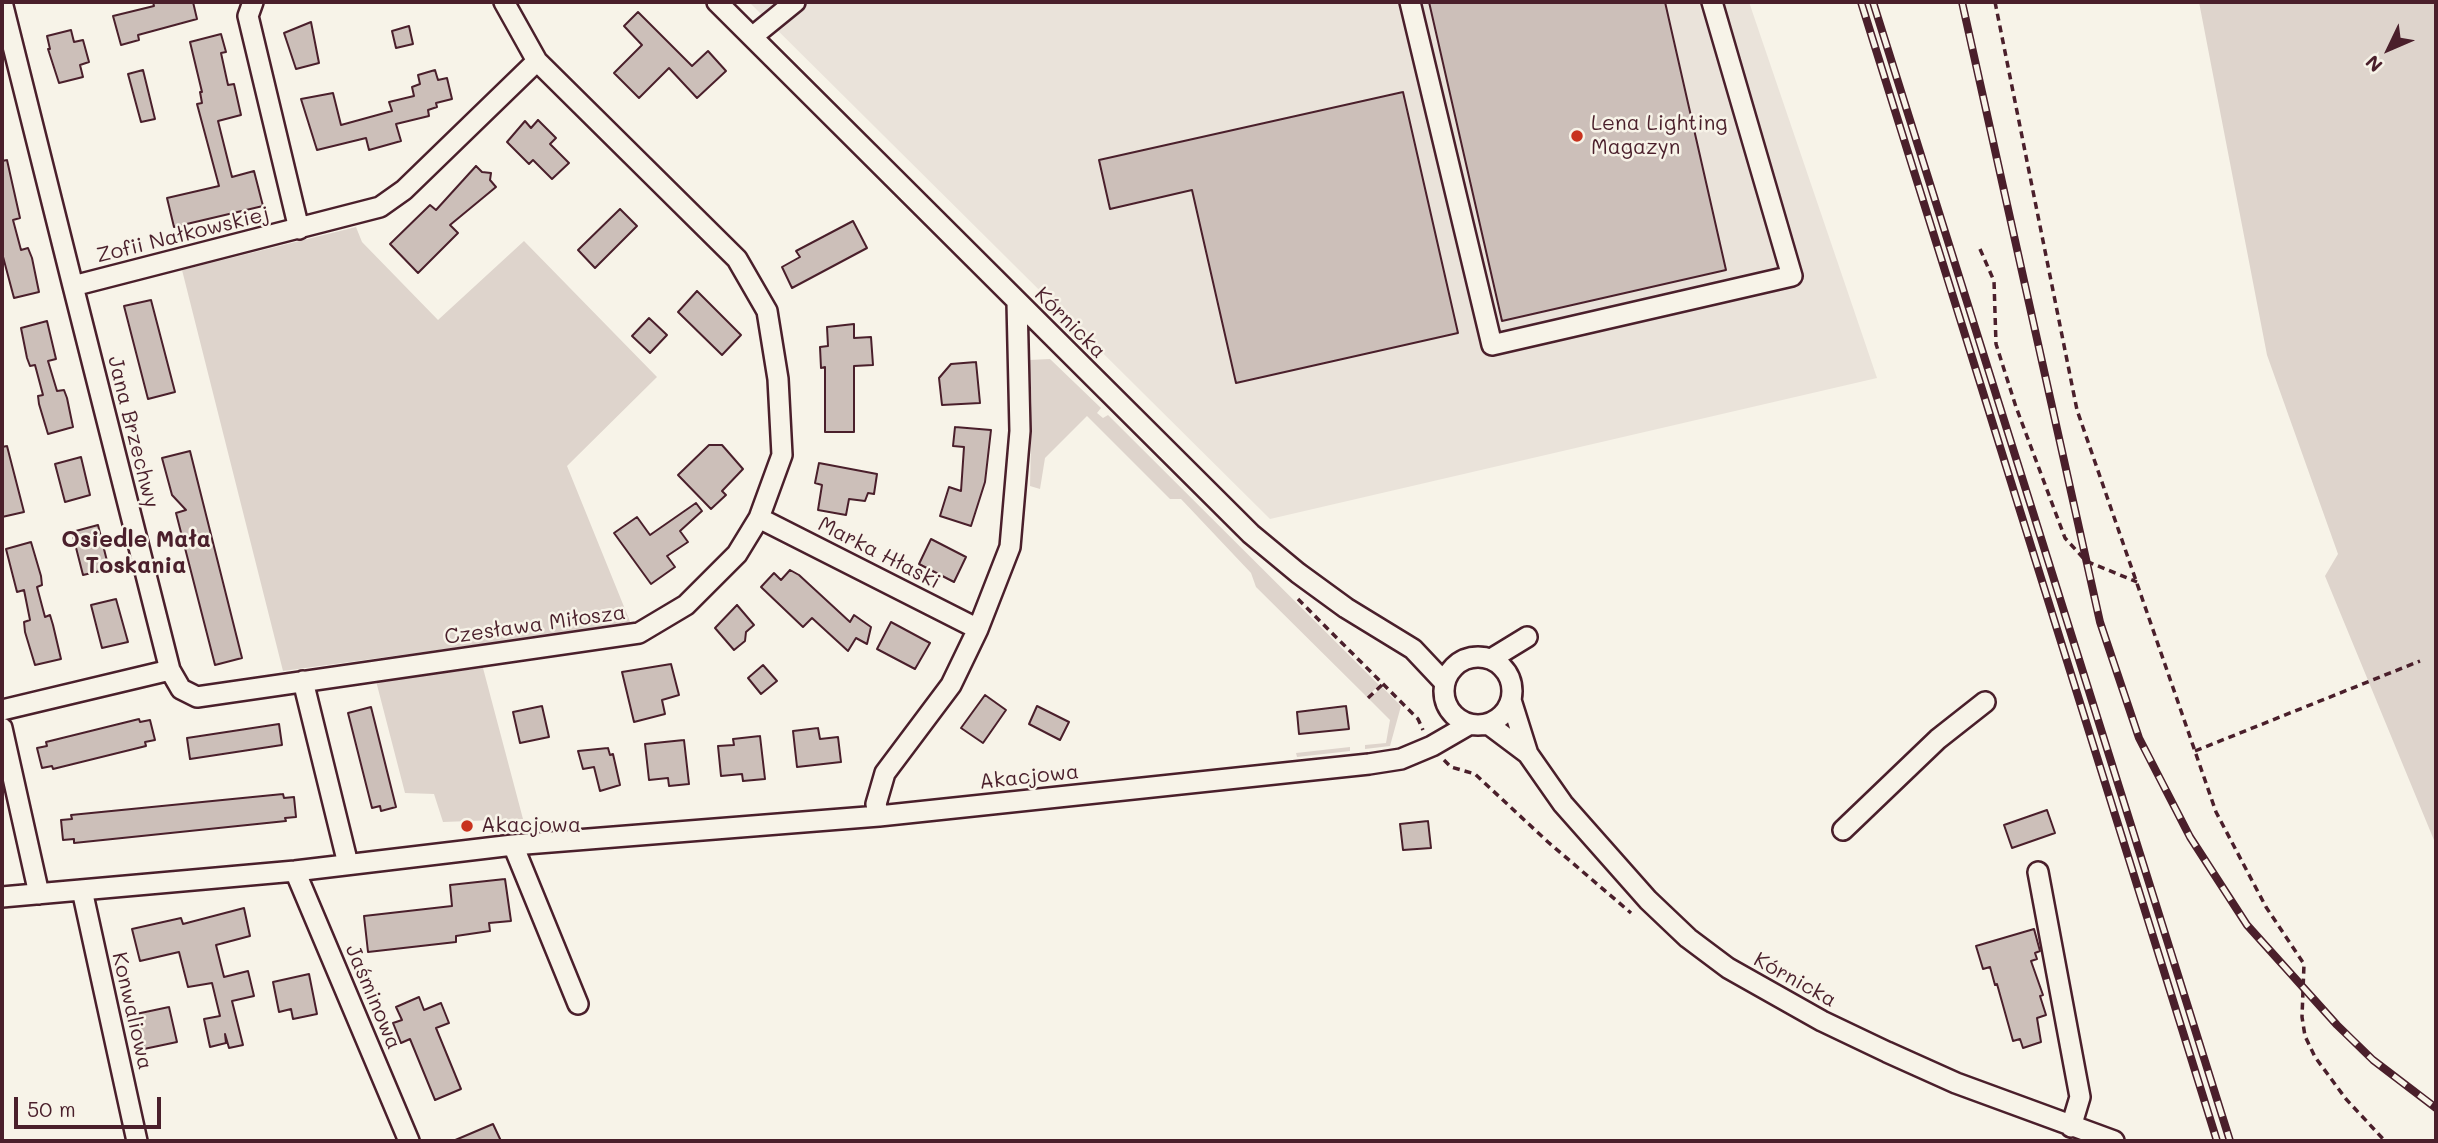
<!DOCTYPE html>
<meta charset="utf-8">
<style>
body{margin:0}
#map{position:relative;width:2438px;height:1143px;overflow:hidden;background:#f7f3e8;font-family:Mali,sans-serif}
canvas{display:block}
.frame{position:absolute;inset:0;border:4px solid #4a1f2b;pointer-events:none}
.north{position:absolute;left:2354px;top:14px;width:70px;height:70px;-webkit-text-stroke:5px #f7f3e8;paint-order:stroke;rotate:226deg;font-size:19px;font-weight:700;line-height:28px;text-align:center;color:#4a1f2b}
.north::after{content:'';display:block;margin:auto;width:24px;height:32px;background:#4a1f2b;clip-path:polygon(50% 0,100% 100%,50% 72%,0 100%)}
.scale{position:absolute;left:14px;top:1097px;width:147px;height:32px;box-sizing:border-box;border:4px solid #4a1f2b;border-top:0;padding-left:9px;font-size:21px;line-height:24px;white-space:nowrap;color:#4a1f2b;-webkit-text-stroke:5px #f7f3e8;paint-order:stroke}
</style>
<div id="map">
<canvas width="2438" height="1143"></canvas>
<div class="frame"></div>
<div class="north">N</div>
<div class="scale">50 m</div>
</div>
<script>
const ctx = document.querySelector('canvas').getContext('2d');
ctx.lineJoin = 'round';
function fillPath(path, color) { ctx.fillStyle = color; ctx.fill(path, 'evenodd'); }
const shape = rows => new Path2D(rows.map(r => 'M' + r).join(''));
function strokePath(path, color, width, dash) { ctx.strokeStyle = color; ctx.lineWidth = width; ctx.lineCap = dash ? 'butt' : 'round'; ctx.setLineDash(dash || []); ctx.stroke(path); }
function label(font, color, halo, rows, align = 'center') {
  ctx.font = font + ' Mali,sans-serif'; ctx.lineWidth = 5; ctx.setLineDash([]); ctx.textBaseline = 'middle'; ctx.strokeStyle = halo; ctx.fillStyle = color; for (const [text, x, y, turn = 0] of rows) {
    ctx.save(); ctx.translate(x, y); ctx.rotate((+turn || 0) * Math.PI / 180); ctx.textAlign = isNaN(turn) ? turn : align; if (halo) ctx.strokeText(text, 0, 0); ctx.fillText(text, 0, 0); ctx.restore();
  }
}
fillPath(shape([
 [749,2,1749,2,1877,378,1270,519]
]), '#eae3da');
fillPath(shape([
 [2199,2,2436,2,2436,845,2325,576,2338,554,2267,355],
 [356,227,362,242,438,320,524,241,657,377,567,466,631,624,283,671,182,270],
 [1050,359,1101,408,1097,413,1103,418,1108,415,1379,685,1367,697,1256,587,1251,573,1181,499,1170,499,1087,416,1045,458,1040,489,1030,486,1032,402,1029,360],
 [483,668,523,819,443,822,434,794,405,793,376,681],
 [1382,687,1401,706,1390,746,1365,749,1365,745,1386,743,1390,720,1369,699],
 [1350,747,1350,751,1297,757,1296,753]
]), '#ded4cc');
const building = shape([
 [153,2,193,2,197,19,138,35,139,40,121,45,113,16,154,6,153,2],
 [1429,2,1665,2,1726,270,1502,321,1429,2],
 [638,12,692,66,708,51,726,71,697,98,669,68,639,98,614,73,642,45,624,26,638,12],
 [311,22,319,63,296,69,284,33,311,22],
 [409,26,413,44,396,48,392,31,409,26],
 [71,30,74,42,83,40,89,62,80,65,83,77,59,83,48,49,50,49,47,36,71,30],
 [221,34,226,52,221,53,228,85,234,84,241,115,218,121,232,177,254,171,263,206,174,227,167,198,219,186,197,104,202,103,200,92,202,92,190,42,221,34],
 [143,70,155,119,141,122,128,74,143,70],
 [435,70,438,80,447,78,452,99,436,103,437,107,428,110,429,116,396,124,401,141,369,150,366,138,317,150,301,99,333,93,341,125,392,111,389,102,414,96,412,87,420,84,418,75,435,70],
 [1403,92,1458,333,1236,383,1192,190,1110,209,1099,160,1403,92],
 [538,120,556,138,550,144,569,163,552,179,533,160,529,164,507,142,525,121,531,128,538,120],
 [7,160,20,218,13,220,21,250,28,248,32,258,39,292,14,298,2,253,2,161,7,160],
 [476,166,482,172,491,173,490,180,496,187,450,225,458,233,418,273,390,244,430,205,436,210,476,166],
 [620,209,637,226,595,268,578,250,620,209],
 [853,221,867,248,792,288,782,267,800,257,796,251,853,221],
 [697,291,741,335,722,355,678,312,697,291],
 [151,300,175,392,148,399,124,306,151,300],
 [649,318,667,335,650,353,632,336,649,318],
 [47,321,56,359,48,361,57,391,64,390,67,398,73,427,48,434,39,404,38,396,43,395,35,365,30,366,27,358,21,328,47,321],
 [854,324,854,338,871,337,873,365,854,366,854,432,825,432,825,367,821,368,820,347,828,346,827,327,854,324],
 [976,362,980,403,942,405,939,378,951,364,976,362],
 [955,427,991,430,985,482,971,526,940,516,949,487,961,491,964,447,953,446,955,427],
 [709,445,722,445,743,469,722,491,726,495,711,509,678,475,709,445],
 [7,446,24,512,2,517,2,447,7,446],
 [190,451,242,658,215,665,176,513,186,510,172,495,162,458,190,451],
 [81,457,90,495,65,502,55,464,81,457],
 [819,463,877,474,874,494,868,493,865,501,849,499,846,515,818,510,822,485,815,483,819,463],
 [696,503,702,511,680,531,688,542,667,556,675,567,651,584,614,533,637,517,650,535,696,503],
 [98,525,109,569,83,575,72,532,98,525],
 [931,539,966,557,954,582,919,564,931,539],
 [31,542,41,576,42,585,37,587,45,617,50,615,53,625,61,659,35,665,25,632,24,622,30,620,24,590,17,592,6,549,31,542],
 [790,570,799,575,850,622,854,615,871,627,867,644,856,638,848,651,812,618,803,627,761,587,774,573,781,580,790,570],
 [116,599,128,642,102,648,91,605,116,599],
 [737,605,754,625,746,632,745,641,734,650,715,628,737,605],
 [891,622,930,643,915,669,877,649,891,622],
 [671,664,679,695,662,700,665,714,634,722,622,672,671,664],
 [763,665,777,681,761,694,748,678,763,665],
 [985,695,1006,710,983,743,961,728,985,695],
 [542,706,549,737,520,743,513,712,542,706],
 [1037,706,1069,722,1060,740,1029,724,1037,706],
 [1346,706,1349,729,1299,734,1297,712,1346,706],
 [371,707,396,807,381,811,380,806,372,808,348,713,371,707],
 [139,719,140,722,150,720,155,740,145,742,146,746,53,769,52,766,42,768,37,748,47,746,46,742,139,719],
 [279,724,282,745,190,759,187,738,279,724],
 [818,728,820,739,838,737,841,762,797,767,793,731,818,728],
 [760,736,765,779,743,781,742,774,721,776,718,746,734,745,733,739,760,736],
 [684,740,689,784,669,786,668,778,649,780,645,744,684,740],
 [608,748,610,755,613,754,620,785,600,791,594,767,583,769,578,751,608,748],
 [283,794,284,798,294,797,296,817,285,818,286,821,74,843,74,839,63,840,61,820,72,819,71,815,283,794],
 [2047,810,2055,833,2012,848,2004,825,2047,810],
 [1428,821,1431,848,1403,850,1400,824,1428,821],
 [505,879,511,921,489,923,490,931,456,936,456,942,368,952,364,916,452,906,450,885,505,879],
 [244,908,250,936,216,945,224,977,248,971,254,996,232,1001,243,1045,229,1048,225,1034,226,1043,210,1047,204,1019,220,1016,212,983,188,987,179,952,140,961,132,929,181,918,183,924,244,908],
 [2034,929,2040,951,2035,953,2037,959,2031,961,2043,995,2040,996,2046,1015,2037,1018,2041,1042,2023,1048,2020,1039,2013,1041,1997,984,1995,985,1990,967,1983,969,1976,946,2034,929],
 [309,974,317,1014,293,1019,291,1009,279,1012,273,982,309,974],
 [419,997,424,1010,441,1003,449,1023,436,1028,461,1089,435,1100,410,1039,401,1043,393,1023,402,1020,396,1007,419,997],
 [169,1007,177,1042,144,1049,136,1014,169,1007],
 [493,1124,501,1141,453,1141,493,1124]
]);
fillPath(building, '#ccbfb9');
strokePath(building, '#4a1f2b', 2);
const minor = shape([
 [2,2,73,286,380,207,404,190,537,61],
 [253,2,248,16,299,229],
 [717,2,1251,534,1298,573,1346,608,1413,649,1445,683],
 [1410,2,1492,345,1792,276,1712,2],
 [752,37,795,2],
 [73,286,170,670],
 [759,518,978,629],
 '1444 691a34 34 0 1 1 68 0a34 34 0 1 1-68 0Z',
 [1491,659,1527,637],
 [303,681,348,864],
 [1511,700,1528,754],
 [2,710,170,670,181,689,197,697,639,633,686,605,737,554,759,518,782,455,778,379,767,311,737,259,537,61,504,2],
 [1488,724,1528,754,1563,804,1648,900,1688,938,1728,968,1822,1021,1887,1052,1956,1083,2114,1141],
 [2,728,39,894],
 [879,816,876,804,885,773,951,685,978,629,1010,547,1020,431,1017,302],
 [1843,830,1938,739,1985,702],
 [513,845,578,1004],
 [295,871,409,1141],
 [2038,872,2080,1097,2071,1127],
 [82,890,137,1141],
 [2,897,295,871,513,845,879,816,1369,764,1401,759,1432,746,1470,724]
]);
strokePath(minor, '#4a1f2b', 24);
strokePath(shape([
 [1995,2,2077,410,2216,812,2266,907,2304,964,2302,1017,2305,1036,2315,1057,2346,1099,2385,1141],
 [1980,249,1994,281,1996,344,2016,407,2065,538,2086,561,2137,582],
 [1298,599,1418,719,1423,730],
 [1368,698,1383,684],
 [2195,751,2420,661],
 [1444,760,1451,767,1475,774,1548,842,1631,913]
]), '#4a1f2b', 3.5, [7, 5]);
strokePath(minor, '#f7f3e8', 19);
const rail = shape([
 [1861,2,2217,1141],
 [1873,2,2230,1141],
 [1962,2,2100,622,2139,738,2190,837,2247,925,2337,1025,2373,1060,2436,1108]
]);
strokePath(rail, '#4a1f2b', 8);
strokePath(rail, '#f7f3e8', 5, [16]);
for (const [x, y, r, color] of [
 [1577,136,7,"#c8321e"],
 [467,826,7,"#c8321e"]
]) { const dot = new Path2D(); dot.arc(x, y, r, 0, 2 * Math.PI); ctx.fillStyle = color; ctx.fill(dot); strokePath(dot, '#f7f3e8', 2.5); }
label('21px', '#4a1f2b', '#f7f3e8', [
 ["Lena Lighting",1591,124],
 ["Magazyn",1591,148],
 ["Akacjowa",481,826]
], 'left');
label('21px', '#4a1f2b', '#f7f3e8', [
 ["Zofii Nałkowskiej",183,235,-14],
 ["Kórnicka",1070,323,45],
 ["Jana Brzechwy",133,432,76],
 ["Marka Hłaski",879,553,27],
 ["Czesława Miłosza",535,625,-8],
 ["Akacjowa",1029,777,-6],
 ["Kórnicka",1795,980,29],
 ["Jaśminowa",373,997,67],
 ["Konwaliowa",132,1011,77]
]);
label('bold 23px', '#4a1f2b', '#f7f3e8', [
 ["Osiedle Mała",136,540],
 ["Toskania",136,566]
]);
</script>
